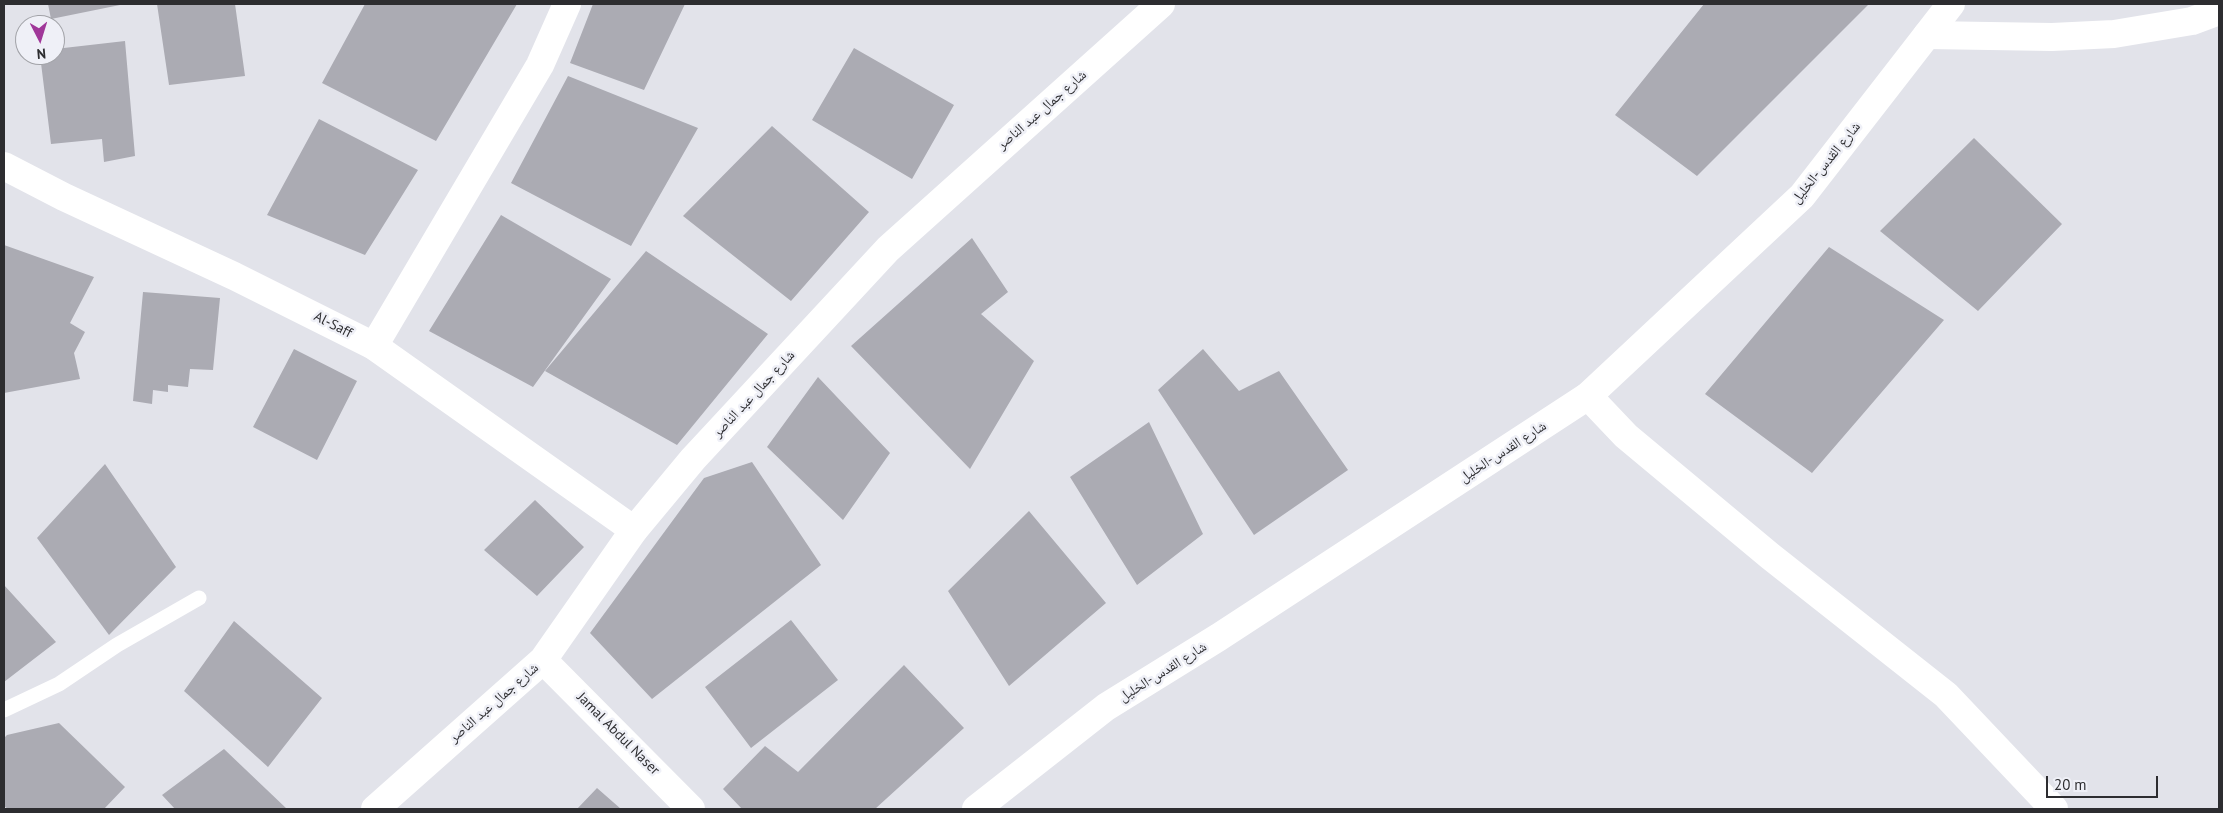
<!DOCTYPE html>
<meta charset="utf-8">
<style>
body{margin:0}
#map{position:relative;width:2223px;height:813px;overflow:hidden;background:#e2e3ea;font-family:"PT Sans",sans-serif}
canvas{display:block}
.frame{position:absolute;inset:0;border:5px solid #2d2d30;pointer-events:none}
.north{position:absolute;left:15px;top:15px;width:50px;height:50px;box-sizing:border-box;background:#eff0f7;border:1px solid #a1a2a7;border-radius:50%;rotate:175deg;font-size:14px;font-weight:700;line-height:20px;text-align:center;color:#2d2d30}
.north::after{content:'';display:block;margin:auto;width:18px;height:22px;background:#a03799;clip-path:polygon(50% 0,100% 100%,50% 72%,0 100%)}
.scale{position:absolute;left:2046px;top:776px;width:112px;height:22px;box-sizing:border-box;border:2px solid #2d2d30;border-top:0;padding-left:6px;font-size:15px;line-height:18px;white-space:nowrap;color:#2d2d30;-webkit-text-stroke:4px #eff0f7;paint-order:stroke}
</style>
<div id="map">
<canvas width="2223" height="813"></canvas>
<div class="frame"></div>
<div class="north">N</div>
<div class="scale">20 m</div>
</div>
<script>
const ctx = document.querySelector('canvas').getContext('2d');
ctx.lineJoin = 'round';
function fillPath(path, color) { ctx.fillStyle = color; ctx.fill(path, 'evenodd'); }
const shape = rows => new Path2D(rows.map(r => 'M' + r).join(''));
function strokePath(path, color, width, dash) { ctx.strokeStyle = color; ctx.lineWidth = width; ctx.lineCap = dash ? 'butt' : 'round'; ctx.setLineDash(dash || []); ctx.stroke(path); }
function label(font, color, halo, rows, align = 'center') {
  ctx.font = font + ' "PT Sans","Noto Naskh Arabic",sans-serif'; ctx.lineWidth = 5; ctx.setLineDash([]); ctx.textBaseline = 'middle'; ctx.strokeStyle = halo; ctx.fillStyle = color; for (const [text, x, y, turn = 0] of rows) {
    ctx.save(); ctx.translate(x, y); ctx.rotate((+turn || 0) * Math.PI / 180); ctx.textAlign = isNaN(turn) ? turn : align; if (halo) ctx.strokeText(text, 0, 0); ctx.fillText(text, 0, 0); ctx.restore();
  }
}
fillPath(shape([
 [48,4,120,4,120,5,51,19],
 [157,4,235,4,245,76,169,85],
 [365,4,517,4,436,141,322,83],
 [593,4,685,4,644,90,570,63],
 [1704,4,1869,4,1697,176,1615,115],
 [125,41,135,156,104,162,102,139,51,144,40,55,55,55,55,49],
 [854,48,954,105,912,179,812,120],
 [568,76,698,128,631,246,511,183],
 [319,119,418,170,365,255,267,215],
 [772,126,869,212,791,301,683,216],
 [1974,138,2062,224,1978,311,1880,231],
 [501,215,611,279,533,387,429,331],
 [972,238,1008,292,981,314,1034,361,970,469,851,346],
 [4,245,94,277,70,323,85,332,74,353,80,379,4,393],
 [1829,247,1944,320,1812,473,1705,394],
 [646,251,768,334,677,445,545,371],
 [143,292,220,298,213,370,190,369,188,387,168,385,168,392,153,390,152,404,133,401],
 [294,349,357,381,317,460,253,427],
 [1203,349,1239,391,1279,371,1348,470,1254,535,1158,390],
 [818,377,890,453,843,520,767,447],
 [1149,422,1203,534,1137,585,1070,477],
 [752,462,821,565,652,699,590,633,704,478],
 [105,464,176,567,109,635,37,538],
 [535,500,584,547,537,596,484,550],
 [1029,511,1106,603,1009,686,948,591],
 [4,585,56,642,4,682],
 [791,620,838,680,751,748,705,687],
 [234,621,322,698,268,767,184,691],
 [904,665,964,728,875,809,742,809,723,789,765,746,798,772],
 [59,723,125,787,104,809,8,809,4,806,4,738,7,735],
 [224,749,287,809,175,809,162,795],
 [597,788,621,809,577,809]
]), '#ababb3');
strokePath(shape([
 [4,710,59,684,117,645,199,598]
]), '#fff', 15);
strokePath(shape([
 [1927,35,2052,37,2114,34,2192,21,2219,11],
 [374,346,540,65,567,4],
 [1588,396,1626,436,1770,556,1946,695,2054,809],
 [543,660,691,809],
 [375,809,543,660,634,530,693,459,888,249,1161,4]
]), '#fff', 28);
strokePath(shape([
 [4,166,64,197,234,276,374,346,634,530],
 [976,809,1106,707,1219,637,1588,396,1802,196,1951,4]
]), '#fff', 28);
label('14px', '#2d2d30', '#eff0f7', [
 ["شارع جمال عبد الناصر",1042,110,-41],
 ["شارع القدس-الخليل",1826,163,-51],
 ["Al-Saff",333,325,27],
 ["شارع جمال عبد الناصر",754,394,-47],
 ["شارع القدس-الخليل",1503,452,-33],
 ["شارع القدس-الخليل",1163,672,-32],
 ["شارع جمال عبد الناصر",494,703,-41],
 ["Jamal Abdul Naser",618,734,45]
]);
</script>
